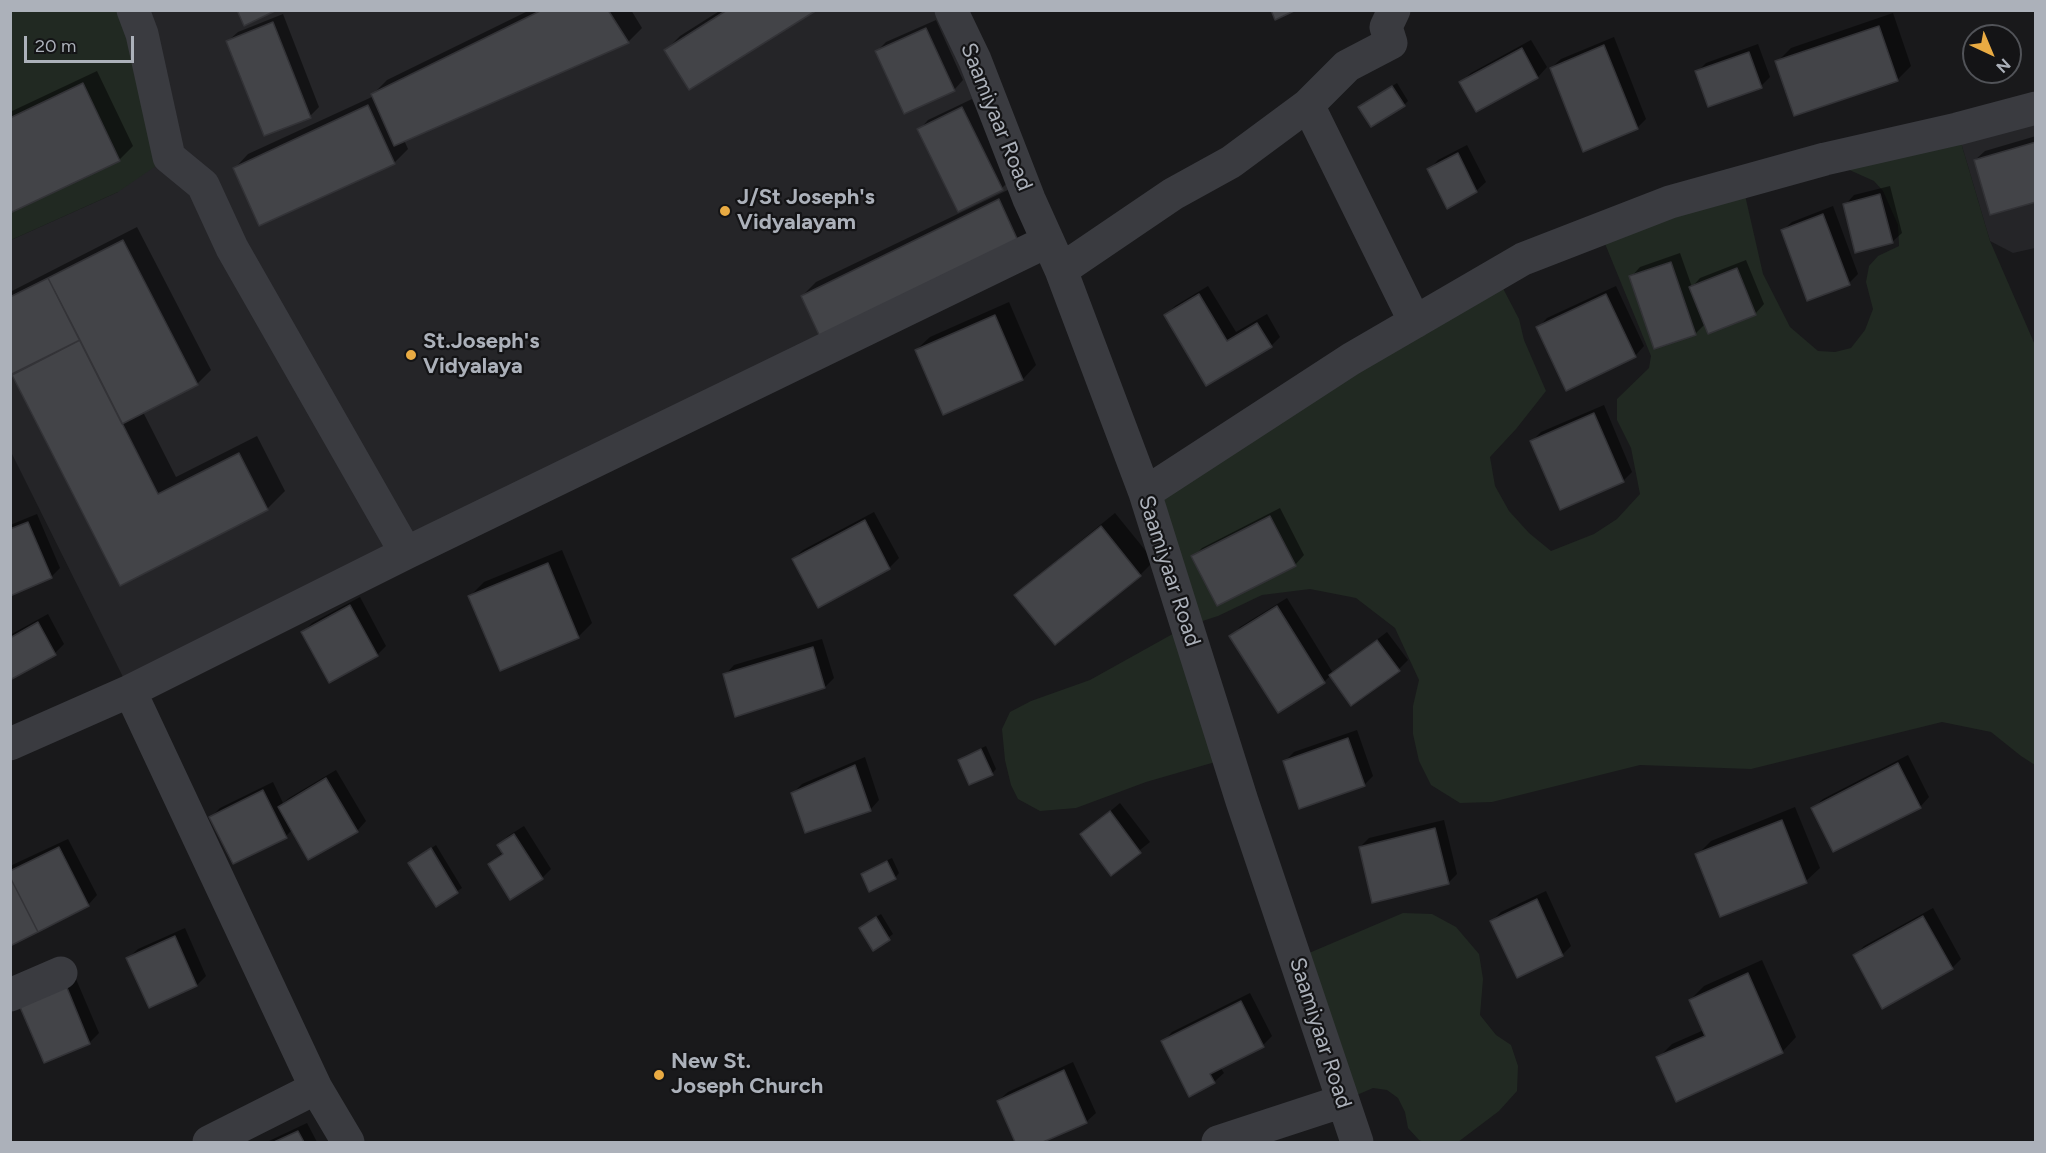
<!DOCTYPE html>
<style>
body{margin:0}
#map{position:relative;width:2046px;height:1153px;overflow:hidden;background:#19191b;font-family:Figtree,sans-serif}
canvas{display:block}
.frame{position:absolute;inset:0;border:12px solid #acb1ba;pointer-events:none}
.north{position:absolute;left:1962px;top:24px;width:60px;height:60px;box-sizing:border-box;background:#141416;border:2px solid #515358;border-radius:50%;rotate:136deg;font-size:16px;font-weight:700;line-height:24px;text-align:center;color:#acb1ba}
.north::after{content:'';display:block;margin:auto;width:21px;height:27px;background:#e9ab43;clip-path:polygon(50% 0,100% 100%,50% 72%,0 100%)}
.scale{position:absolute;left:24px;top:36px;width:110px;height:27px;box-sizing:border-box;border:3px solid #acb1ba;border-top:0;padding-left:8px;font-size:18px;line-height:21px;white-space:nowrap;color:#acb1ba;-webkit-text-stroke:4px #141416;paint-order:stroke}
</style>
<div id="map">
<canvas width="2046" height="1153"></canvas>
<div class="frame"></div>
<div class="north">N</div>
<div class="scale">20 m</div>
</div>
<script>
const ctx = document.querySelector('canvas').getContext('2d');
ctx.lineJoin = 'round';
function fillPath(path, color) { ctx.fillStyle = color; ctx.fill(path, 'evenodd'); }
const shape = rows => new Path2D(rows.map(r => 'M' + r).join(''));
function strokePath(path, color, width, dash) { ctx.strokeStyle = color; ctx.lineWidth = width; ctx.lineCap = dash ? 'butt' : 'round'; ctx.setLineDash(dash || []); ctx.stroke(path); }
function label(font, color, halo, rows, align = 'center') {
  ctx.font = font + ' Figtree,sans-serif'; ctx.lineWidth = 4.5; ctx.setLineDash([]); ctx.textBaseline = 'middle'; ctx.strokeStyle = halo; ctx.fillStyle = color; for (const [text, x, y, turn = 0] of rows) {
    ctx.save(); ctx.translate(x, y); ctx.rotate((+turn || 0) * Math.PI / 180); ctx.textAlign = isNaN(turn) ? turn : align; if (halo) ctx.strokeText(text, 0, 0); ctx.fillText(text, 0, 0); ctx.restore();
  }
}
fillPath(shape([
 [133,11,951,11,1048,241,130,691,11,452,11,240,118,192],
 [2035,108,2035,248,2013,253,1990,241,1957,129]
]), '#252528');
fillPath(shape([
 [10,11,133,11,169,157,118,192,11,240],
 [1957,129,1990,241,2035,345,2035,765,2021,756,1991,732,1942,722,1751,769,1640,765,1492,802,1460,803,1431,785,1419,761,1413,734,1413,706,1419,680,1395,628,1356,598,1310,589,1262,595,1218,616,1187,626,1229,758,1146,782,1076,808,1040,811,1018,799,1011,785,1005,760,1002,729,1010,712,1031,701,1090,680,1187,626,1145,493,1496,275,1519,319,1524,340,1546,391,1516,429,1490,457,1495,486,1509,511,1529,533,1551,551,1594,534,1617,519,1640,494,1631,448,1617,420,1617,399,1649,368,1651,356,1599,229,1742,182,1763,274,1790,327,1818,351,1835,352,1851,348,1865,330,1873,309,1866,282,1869,266,1878,256,1899,246,1898,225,1883,191,1874,181,1825,159],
 [1403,913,1432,914,1456,927,1479,954,1483,979,1480,1015,1496,1035,1511,1045,1518,1066,1517,1091,1499,1111,1458,1142,1424,1142,1419,1140,1408,1128,1405,1112,1398,1098,1387,1090,1373,1088,1343,1101,1295,959]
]), '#212922');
fillPath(shape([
 [530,10,631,10,642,28,628,42,404,140,408,149,394,163,235,168,248,154,374,96,373,94,387,80],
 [721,10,814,10,666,50,680,36],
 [1893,13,1911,66,1897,80,1777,62,1791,48],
 [283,14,319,107,310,116,228,41,238,32],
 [936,20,963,80,954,90,877,51,886,42],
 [1614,37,1646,119,1637,128,1551,68,1561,59],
 [1531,40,1547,67,1538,77,1477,110,1461,82,1471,73],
 [1758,44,1770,77,1761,86,1697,72,1706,63],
 [97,71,133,146,119,160,10,211,10,112],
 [1397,83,1408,101,1404,105,1360,107],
 [972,99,1011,179,1002,188,919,130,928,120],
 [2036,136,2036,201,1975,160,1985,151],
 [1467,145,1486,182,1476,191,1448,206,1429,170,1438,160],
 [1890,186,1902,233,1892,242,1845,205,1854,195],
 [1014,187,1032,228,1018,242,802,296,816,282],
 [1833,206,1858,274,1849,283,1782,231,1792,222],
 [137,227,211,370,197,384,143,412,176,477,257,436,285,491,267,509,120,584,12,373,10,374,10,292],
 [1680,253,1692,287,1700,278,1746,260,1764,304,1755,314,1706,323,1695,334,1631,277,1640,267],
 [1208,286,1236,332,1267,314,1280,337,1271,346,1207,384,1166,315,1175,306],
 [1616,286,1644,346,1635,356,1538,328,1547,318],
 [1009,302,1036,365,1023,379,943,413,916,350,930,337],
 [1604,405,1632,472,1623,481,1532,441,1541,432],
 [1280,508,1304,555,1295,565,1193,557,1202,548],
 [874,512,899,558,889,568,818,606,793,559,803,550],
 [1115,513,1154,561,1140,575,1016,595,1030,582],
 [37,514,60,568,51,577,10,595,10,525],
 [562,550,592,623,578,637,470,596,484,582],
 [360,597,386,646,377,655,303,632,312,623],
 [1287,598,1333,673,1387,632,1408,660,1399,669,1331,675,1324,682,1231,637,1240,627],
 [48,614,64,644,55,653,10,678,10,635],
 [822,639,834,678,825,687,725,675,734,665],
 [1357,730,1373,776,1364,785,1285,761,1294,752],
 [986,746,996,769,992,774,960,760,964,756],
 [1908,755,1929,797,1920,807,1813,808,1823,799],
 [865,757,879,800,870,810,793,793,802,784],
 [336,770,366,821,357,831,292,830,286,836,211,817,220,808,273,782,283,803,289,798],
 [1120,803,1150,842,1111,873,1082,835],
 [1795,807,1820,868,1806,881,1697,855,1711,841],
 [1444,820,1457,874,1448,883,1360,847,1369,838],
 [524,826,551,869,542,878,489,864,503,852,499,845,508,836],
 [68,839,97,895,88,905,10,944,10,866],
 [436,845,462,888,436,905,410,863],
 [892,858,899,873,895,878,863,874,867,870],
 [1546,891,1571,946,1562,955,1492,921,1501,912],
 [1933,908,1961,959,1952,968,1855,956,1864,946],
 [881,914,893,934,874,949,865,924],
 [185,928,206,976,197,985,128,958,138,949],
 [1762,960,1796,1037,1783,1051,1677,1100,1658,1058,1672,1044,1704,1030,1690,1000,1704,986],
 [70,965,99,1033,89,1043,45,1062],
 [1250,993,1272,1036,1263,1045,1220,1067,1224,1073,1214,1082,1163,1042,1172,1032],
 [1073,1062,1096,1113,1086,1122,1040,1142,1017,1142,998,1101,1008,1092],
 [307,1123,317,1142,268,1142,269,1141]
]), '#0007');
const building = shape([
 [237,10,277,10,244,26,237,10],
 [542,10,608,10,629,43,394,146,371,94,542,10],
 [727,10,817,10,689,90,664,50,727,10],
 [1271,10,1296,10,1275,20,1271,10],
 [273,22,311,118,264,136,226,41,273,22],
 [1879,26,1898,81,1794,116,1775,61,1879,26],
 [926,28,955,91,904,114,875,51,926,28],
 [1604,45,1638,129,1583,152,1550,68,1604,45],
 [1522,48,1538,78,1476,112,1459,82,1522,48],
 [1749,52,1762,88,1708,107,1695,71,1749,52],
 [83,83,120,161,10,213,10,118,83,83],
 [1392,86,1405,106,1371,127,1358,107,1392,86],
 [368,105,395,164,259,226,233,168,368,105],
 [962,107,1003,190,958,212,917,129,962,107],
 [2036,142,2036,202,1990,215,1974,160,2036,142],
 [1458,153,1477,192,1447,209,1427,169,1458,153],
 [1880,194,1893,243,1855,253,1843,204,1880,194],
 [999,199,1019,243,821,339,801,296,999,199],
 [1823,214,1850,285,1807,301,1781,230,1823,214],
 [123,240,198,385,122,424,48,278,123,240],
 [1671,262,1696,335,1654,349,1629,276,1671,262],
 [1737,268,1756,315,1708,334,1689,287,1737,268],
 [48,278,80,340,10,375,10,297,48,278],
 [1199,294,1227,341,1257,323,1272,347,1206,386,1164,315,1199,294],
 [1606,294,1636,357,1566,391,1536,327,1606,294],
 [995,315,1023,380,943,415,915,350,995,315],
 [80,340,158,494,239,453,268,510,120,586,12,375,80,340],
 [1594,413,1624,482,1560,510,1530,441,1594,413],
 [1270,516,1296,566,1217,606,1191,556,1270,516],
 [865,520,890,569,818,608,792,559,865,520],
 [28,522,52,578,10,596,10,529,28,522],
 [1101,526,1141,576,1055,645,1014,595,1101,526],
 [548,563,579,638,500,671,468,596,548,563],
 [350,605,378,656,329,683,301,632,350,605],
 [1277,606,1325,683,1278,713,1229,636,1277,606],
 [38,622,56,655,10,680,10,638,38,622],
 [1377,640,1400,671,1351,706,1329,675,1377,640],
 [813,647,825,688,735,717,723,674,813,647],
 [1348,738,1365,786,1299,809,1283,761,1348,738],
 [981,749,993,775,969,785,958,760,981,749],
 [1898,763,1921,808,1833,852,1811,808,1898,763],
 [855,765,871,811,805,833,791,793,855,765],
 [326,778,358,832,308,860,278,807,326,778],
 [263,790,287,838,233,864,209,817,263,790],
 [1110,811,1141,853,1111,876,1080,834,1110,811],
 [1782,820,1807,883,1720,917,1695,854,1782,820],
 [1435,828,1449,884,1372,903,1359,847,1435,828],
 [514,834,543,879,510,900,488,864,503,854,497,845,514,834],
 [59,847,89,906,38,932,10,877,10,871,59,847],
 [431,848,458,893,436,907,408,863,431,848],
 [887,861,896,879,869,892,861,874,887,861],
 [10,877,38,932,10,946,10,877],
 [1537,899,1563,956,1517,978,1490,921,1537,899],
 [1923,916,1953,969,1882,1009,1853,955,1923,916],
 [876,917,890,940,873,951,859,928,876,917],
 [175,936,197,986,149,1008,126,958,175,936],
 [61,973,90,1044,44,1063,14,993,61,973],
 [1748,973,1783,1053,1676,1102,1656,1057,1705,1036,1689,1000,1748,973],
 [1241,1001,1264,1047,1210,1074,1215,1083,1189,1097,1161,1041,1241,1001],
 [1064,1070,1087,1123,1043,1142,1015,1142,997,1101,1064,1070],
 [298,1131,304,1142,274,1142,298,1131]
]);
fillPath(building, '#434448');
strokePath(building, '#333337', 1.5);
strokePath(shape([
 [133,10,142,34,169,157,203,185,232,248,406,553],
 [951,10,975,60,1029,199,1061,270,1145,493,1242,801,1357,1142],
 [1308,105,1415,322],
 [1061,270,1173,194,1231,162,1308,105,1347,66,1391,43,1386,27,1394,10],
 [1145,493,1351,359,1523,259,1670,202,1825,159,1957,129,2036,108],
 [130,691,316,1088,348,1142],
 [10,744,130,691,406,553,1048,241],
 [10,995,61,973],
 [209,1142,316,1088],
 [1218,1142,1343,1101]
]), '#3a3b40', 33);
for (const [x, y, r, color] of [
 [725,211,6,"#e9ab43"],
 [411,355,6,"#e9ab43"],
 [659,1075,6,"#e9ab43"]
]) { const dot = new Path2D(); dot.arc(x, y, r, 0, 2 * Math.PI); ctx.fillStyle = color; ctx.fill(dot); strokePath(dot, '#141416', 2); }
label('22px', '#acb1ba', '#141416', [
 ["Saamiyaar Road",996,117,68],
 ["Saamiyaar Road",1169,571,72],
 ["Saamiyaar Road",1320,1033,72]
]);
label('bold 22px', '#acb1ba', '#141416', [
 ["J/St Joseph's",737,198],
 ["Vidyalayam",737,223],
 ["St.Joseph's",423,342],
 ["Vidyalaya",423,367],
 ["New St.",671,1062],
 ["Joseph Church",671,1087]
], 'left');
</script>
